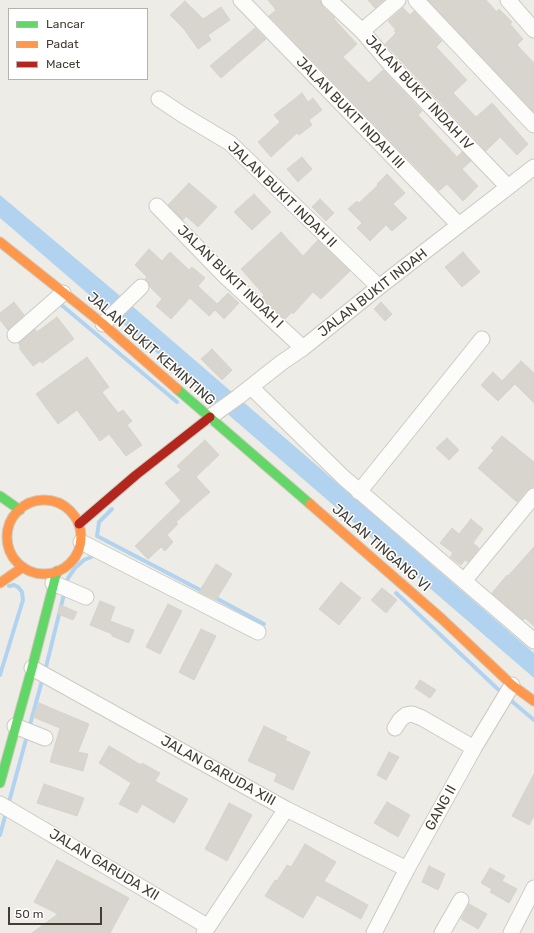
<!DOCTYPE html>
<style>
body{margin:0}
#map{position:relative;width:534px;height:933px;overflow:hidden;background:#eeece6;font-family:Rubik,sans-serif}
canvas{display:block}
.legend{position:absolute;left:8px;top:8px;width:140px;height:72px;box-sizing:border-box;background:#fff;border:1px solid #b4b2ad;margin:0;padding:5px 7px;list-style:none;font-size:12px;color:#443e32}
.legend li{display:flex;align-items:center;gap:8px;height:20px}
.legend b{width:20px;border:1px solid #b4b2ad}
.scale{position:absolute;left:8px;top:907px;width:94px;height:18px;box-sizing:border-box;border:2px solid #443e32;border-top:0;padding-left:5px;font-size:12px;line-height:14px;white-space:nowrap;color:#443e32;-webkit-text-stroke:3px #fff;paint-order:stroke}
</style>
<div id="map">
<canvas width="534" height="933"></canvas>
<ul class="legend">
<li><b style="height:5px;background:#63d668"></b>Lancar</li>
<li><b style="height:5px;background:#ff974d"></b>Padat</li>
<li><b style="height:5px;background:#b3261e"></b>Macet</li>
</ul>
<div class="scale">50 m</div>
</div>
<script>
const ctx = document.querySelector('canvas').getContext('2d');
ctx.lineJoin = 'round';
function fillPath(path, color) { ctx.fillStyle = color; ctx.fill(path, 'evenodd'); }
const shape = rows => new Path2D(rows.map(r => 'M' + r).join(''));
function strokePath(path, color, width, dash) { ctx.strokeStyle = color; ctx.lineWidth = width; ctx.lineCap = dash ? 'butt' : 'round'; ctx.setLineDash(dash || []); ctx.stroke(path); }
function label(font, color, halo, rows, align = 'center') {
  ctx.font = font + ' Rubik,sans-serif'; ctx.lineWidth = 3; ctx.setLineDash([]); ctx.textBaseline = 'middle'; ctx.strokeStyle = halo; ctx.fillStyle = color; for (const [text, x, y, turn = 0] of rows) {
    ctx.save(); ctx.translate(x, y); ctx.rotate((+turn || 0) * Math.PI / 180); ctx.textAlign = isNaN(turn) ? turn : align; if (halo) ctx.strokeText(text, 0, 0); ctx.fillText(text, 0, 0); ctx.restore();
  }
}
fillPath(shape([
 [0,195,131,305,534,653,534,678,0,218]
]), '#b2d3f0');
strokePath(shape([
 [58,302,177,402],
 [112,509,99,522,97,536,204,592],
 [396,593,503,694],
 [212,596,264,624],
 [45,671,68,578,75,568,84,560,96,555],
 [0,675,23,600,22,592,18,587,14,585,9,586],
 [508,698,534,720],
 [0,835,43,677]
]), '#b2d3f0', 4);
const building = shape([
 [268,0,320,0,323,7,335,18,334,19,357,44,343,57,369,83,383,70,422,111,418,115,457,157,462,152,471,161,462,169,478,186,463,201,447,184,439,191,269,16,276,10,268,0],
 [368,0,384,0,375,8,368,0],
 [428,0,486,0,497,12,499,9,512,22,510,24,523,39,517,45,534,63,534,112,428,0],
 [185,1,203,19,221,7,230,20,208,35,211,40,198,49,184,29,170,15,185,1],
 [403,8,410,15,414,11,442,41,436,47,467,80,453,93,476,117,492,103,528,144,517,155,500,137,486,151,385,44,396,33,394,31,396,30,388,21,403,8],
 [255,28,266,39,221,78,210,66,255,28],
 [302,93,308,102,313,98,322,110,309,120,312,125,299,135,297,133,271,157,258,142,280,122,274,115,302,93],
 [302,157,312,169,298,182,287,169,302,157],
 [387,174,405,193,393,204,407,218,392,231,386,225,370,241,357,228,362,223,348,209,357,201,359,203,378,185,377,184,387,174],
 [189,183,217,207,198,227,186,216,183,220,168,205,189,183],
 [254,194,271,212,252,230,234,212,254,194],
 [320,199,334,213,326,221,312,207,320,199],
 [281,232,303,256,318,240,350,271,321,299,313,292,293,314,292,312,285,319,262,298,264,295,241,269,281,232],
 [149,249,162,261,170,252,189,270,192,267,205,278,198,286,217,304,228,293,239,303,224,319,215,310,209,316,190,298,171,319,156,306,162,299,150,287,148,281,145,279,147,277,135,265,149,249],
 [463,252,480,272,462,287,445,267,463,252],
 [14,302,24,315,8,330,0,320,0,313,14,302],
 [381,302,392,314,385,321,374,309,381,302],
 [57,317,74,339,42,363,40,361,33,366,19,348,21,347,18,343,35,329,37,332,57,317],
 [212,349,232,370,222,380,201,359,212,349],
 [87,357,109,387,102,392,118,413,123,410,132,421,127,425,142,445,126,456,109,434,100,441,77,410,58,424,36,394,87,357],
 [521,361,534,373,534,403,515,384,498,401,481,385,493,372,502,381,521,361],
 [502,436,534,462,534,486,527,490,517,502,478,468,494,450,491,448,502,436],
 [447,438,459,450,449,460,436,448,447,438],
 [205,440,219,455,196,477,210,492,176,522,178,524,167,535,173,542,165,551,161,547,148,559,135,546,181,501,165,483,181,470,177,466,205,440],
 [471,519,483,529,473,543,479,548,468,562,465,560,461,565,450,557,453,553,440,543,452,528,459,534,471,519],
 [534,547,534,626,525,618,523,620,492,593,507,575,508,576,534,547],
 [216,564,232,574,216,600,199,592,216,564],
 [341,582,361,598,339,625,319,609,341,582],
 [382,588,397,600,386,613,371,600,382,588],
 [100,601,115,607,110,621,134,630,129,643,112,636,112,634,90,625,100,601],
 [168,604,182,611,160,654,146,647,168,604],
 [60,605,77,612,73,620,58,614,60,605],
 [201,629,216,636,194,680,179,672,201,629],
 [420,680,436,690,430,698,415,688,420,680],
 [39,703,89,724,78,752,88,754,83,771,50,762,60,728,33,717,39,703],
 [264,726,287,737,285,740,310,752,293,790,274,781,277,774,248,761,264,726],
 [109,746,141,765,142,763,160,773,155,781,188,799,174,823,142,804,137,813,119,804,131,783,99,763,109,746],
 [389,752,399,757,386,780,377,775,389,752],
 [534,774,534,816,529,825,512,816,534,774],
 [44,784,84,798,77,816,37,803,44,784],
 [387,802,410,815,398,837,374,823,387,802],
 [229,803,252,815,227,861,205,849,229,803],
 [305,844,336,862,324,881,368,905,361,919,317,895,303,918,265,896,275,880,277,881,287,865,291,867,305,844],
 [57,860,129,898,110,933,32,933,58,914,34,902,57,860],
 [429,866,445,874,438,890,422,882,429,866],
 [490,868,505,876,502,881,517,889,509,903,490,892,492,889,481,883,490,868],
 [469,904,487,914,478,929,461,919,469,904]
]);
fillPath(building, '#d7d5ce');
strokePath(building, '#d6d3cc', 1);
const street = shape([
 [241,0,459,225],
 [329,0,362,31,390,64,508,187],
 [416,0,534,125],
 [508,0,534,30],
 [362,31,398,0],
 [159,99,183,115,230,143,379,287],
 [157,206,225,276,303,348],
 [103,324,141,287],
 [15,335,63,293],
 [251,387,344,478,534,641],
 [210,417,238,397,281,363,303,348,379,287,534,167],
 [359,492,482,339],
 [81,542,258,632],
 [464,581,534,496],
 [53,583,86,597],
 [32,668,286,809,407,869],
 [15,726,45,738],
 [395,728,400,720,406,715,412,714,422,718,474,748],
 [0,804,207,926],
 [204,933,286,809],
 [374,933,407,869,474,748,512,685],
 [442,933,461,900],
 [511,933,534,888]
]);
const fast = shape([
 [177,389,310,504],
 [0,496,20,510],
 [0,783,32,668,57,571]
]);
const slow = shape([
 [0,242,103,324,177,389],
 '7 537a37 37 0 1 1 74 0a37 37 0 1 1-74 0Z',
 [310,504,442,619,512,685,534,701],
 [0,583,23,567]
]);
const jam = shape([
 [79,524,136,475,210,417]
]);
strokePath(street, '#cccac3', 17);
strokePath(fast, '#cecabc', 11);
strokePath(slow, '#cecabc', 11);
strokePath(jam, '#cecabc', 11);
strokePath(street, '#fcfcfb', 15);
strokePath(fast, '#63d668', 9);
strokePath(slow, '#ff974d', 9);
strokePath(jam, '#b3261e', 9);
label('14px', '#443e32', '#fff', [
 ["JALAN BUKIT INDAH IV",419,93,47],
 ["JALAN BUKIT INDAH III",350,113,46],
 ["JALAN BUKIT INDAH II",282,195,44],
 ["JALAN BUKIT INDAH I",230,277,44],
 ["JALAN BUKIT INDAH",373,293,-38],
 ["JALAN BUKIT KEMINTING",151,349,41],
 ["JALAN TINGANG VI",381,548,41],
 ["JALAN GARUDA XIII",218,771,29],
 ["GANG II",441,808,-61],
 ["JALAN GARUDA XII",104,865,31]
]);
</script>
